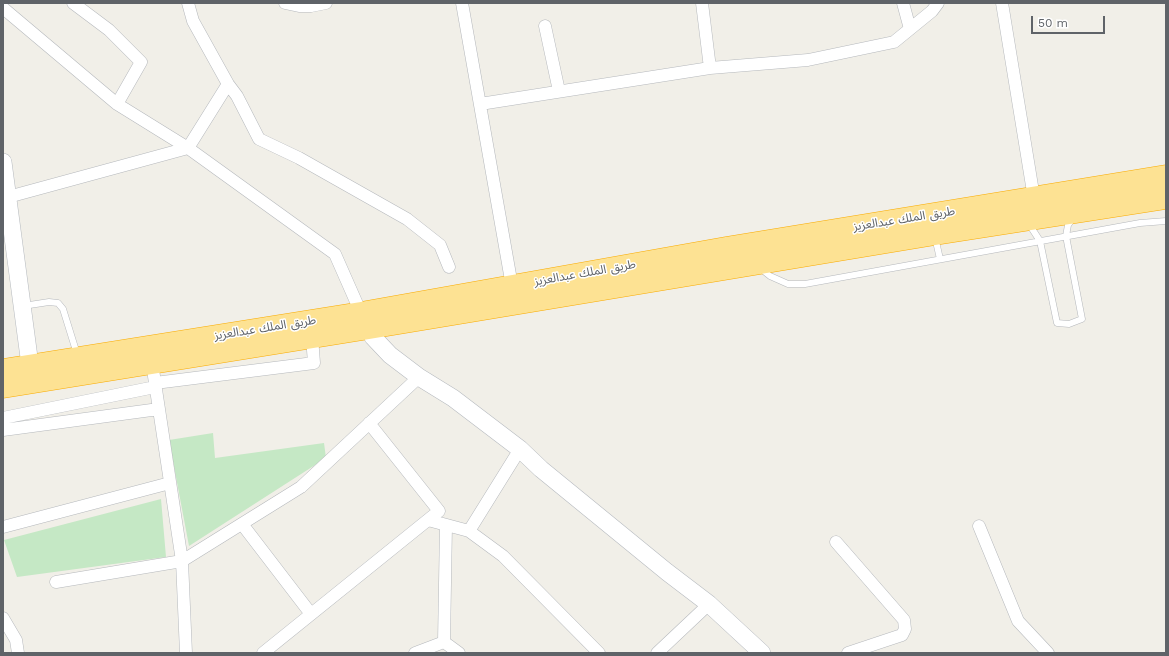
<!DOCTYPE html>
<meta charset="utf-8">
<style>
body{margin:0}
#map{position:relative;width:1169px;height:656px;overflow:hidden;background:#f1efe8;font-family:"Work Sans",sans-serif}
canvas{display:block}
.frame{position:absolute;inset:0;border:4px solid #5f6368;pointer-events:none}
.scale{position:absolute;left:1031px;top:16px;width:74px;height:18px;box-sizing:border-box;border:2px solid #5f6368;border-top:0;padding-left:5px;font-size:12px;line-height:14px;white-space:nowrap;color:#5f6368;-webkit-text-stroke:3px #fff;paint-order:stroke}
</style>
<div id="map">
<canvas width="1169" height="656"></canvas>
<div class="frame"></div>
<div class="scale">50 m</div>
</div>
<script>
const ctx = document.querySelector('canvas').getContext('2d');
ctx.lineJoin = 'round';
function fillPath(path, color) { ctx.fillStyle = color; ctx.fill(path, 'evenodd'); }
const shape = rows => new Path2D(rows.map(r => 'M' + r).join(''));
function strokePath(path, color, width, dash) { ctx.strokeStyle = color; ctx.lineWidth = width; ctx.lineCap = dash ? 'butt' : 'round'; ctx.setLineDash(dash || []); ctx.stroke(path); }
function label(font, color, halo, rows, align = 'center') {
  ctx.font = font + ' "Work Sans","Noto Sans Arabic",sans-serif'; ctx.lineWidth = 3; ctx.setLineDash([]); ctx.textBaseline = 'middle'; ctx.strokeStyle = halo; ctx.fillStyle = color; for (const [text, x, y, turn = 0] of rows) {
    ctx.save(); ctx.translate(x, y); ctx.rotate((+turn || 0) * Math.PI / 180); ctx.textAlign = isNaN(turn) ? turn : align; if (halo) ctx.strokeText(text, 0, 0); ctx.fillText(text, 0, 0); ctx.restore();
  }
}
fillPath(shape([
 [213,433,215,458,324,443,326,458,189,546,169,440],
 [161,499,166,557,17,577,4,540]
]), '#c5e8c5');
const lane = shape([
 [1029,224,1040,241,1057,323,1069,324,1082,319,1066,236,1068,225,1073,218],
 [935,237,940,259],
 [760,268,770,276,788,284,805,284,1140,223,1166,221],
 [23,306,49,302,58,303,63,309,77,354]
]);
const street = shape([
 [73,3,109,30,141,62,117,104],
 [188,3,193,21,228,84,237,96,259,139,299,158,407,219,440,245,449,267],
 [285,3,299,6,311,6,326,3],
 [462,3,512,286],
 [903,3,910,29],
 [1002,3,1034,198],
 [3,8,117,104,188,148,335,254,361,313],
 [545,26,559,91],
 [710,68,808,60,894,42,932,11,938,3],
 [480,104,710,68,702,3],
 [8,197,188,148,228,84],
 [152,363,182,561,186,653],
 [155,383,314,363,312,337],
 [3,418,155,387],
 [3,430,159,409],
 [428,520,469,531,503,556,599,653],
 [242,524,311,614],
 [979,526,1018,621,1048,653],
 [3,527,170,483],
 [469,531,520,449],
 [836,542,904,620,905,629,902,635,848,653],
 [56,582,182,561,301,487,419,377],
 [3,618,16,640,18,653],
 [444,642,446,525],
 [263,653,439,511,369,423],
 [415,653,444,642,459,653],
 [657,653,709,604]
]);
const secondary = shape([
 [3,162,30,365],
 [364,318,373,337,390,355,419,377,453,398,520,449,541,469,667,572,709,604,762,653]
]);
const highway = shape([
 [3,370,361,313,726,248,1166,176],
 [3,387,369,328,935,234,1166,198]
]);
strokePath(lane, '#b5b8bc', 7);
strokePath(street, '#b5b8bc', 13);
strokePath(secondary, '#b6babf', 18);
strokePath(highway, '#f9ab00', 23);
strokePath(lane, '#fff', 6);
strokePath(street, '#fff', 12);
strokePath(secondary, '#fff', 17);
strokePath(highway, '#fde293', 22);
label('12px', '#5f6368', '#fff', [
 ["طريق الملك عبدالعزيز",904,219,-9],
 ["طريق الملك عبدالعزيز",585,273,-10],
 ["طريق الملك عبدالعزيز",265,328,-9]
]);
</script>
